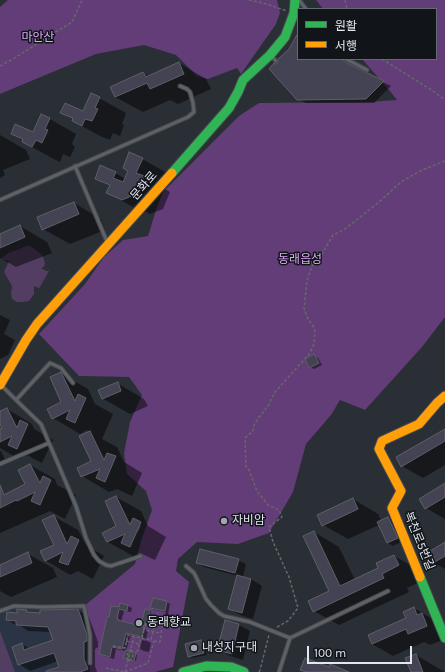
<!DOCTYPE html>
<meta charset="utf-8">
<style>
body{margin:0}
#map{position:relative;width:445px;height:672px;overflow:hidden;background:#2a2e35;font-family:Karla,"Noto Sans KR",sans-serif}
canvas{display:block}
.legend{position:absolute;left:297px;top:8px;width:140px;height:52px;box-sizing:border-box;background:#11151a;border:1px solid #656970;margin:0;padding:5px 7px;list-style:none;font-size:12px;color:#e2e7f0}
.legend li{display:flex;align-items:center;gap:8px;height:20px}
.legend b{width:20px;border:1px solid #656970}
.scale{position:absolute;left:307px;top:646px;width:105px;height:18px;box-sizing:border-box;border:2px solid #e2e7f0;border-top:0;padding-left:5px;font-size:12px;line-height:14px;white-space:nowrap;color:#e2e7f0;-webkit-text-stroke:3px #11151a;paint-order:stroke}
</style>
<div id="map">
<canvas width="445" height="672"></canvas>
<ul class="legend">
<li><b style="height:5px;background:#30b455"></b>원활</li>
<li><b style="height:5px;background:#ff9f0a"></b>서행</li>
</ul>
<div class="scale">100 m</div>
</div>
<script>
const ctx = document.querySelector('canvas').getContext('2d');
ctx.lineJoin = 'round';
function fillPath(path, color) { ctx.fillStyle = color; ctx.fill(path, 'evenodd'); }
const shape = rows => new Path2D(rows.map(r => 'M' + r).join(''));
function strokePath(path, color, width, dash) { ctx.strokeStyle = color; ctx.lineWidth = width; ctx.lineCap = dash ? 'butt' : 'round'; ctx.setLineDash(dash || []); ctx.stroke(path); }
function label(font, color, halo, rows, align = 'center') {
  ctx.font = font + ' Karla,"Noto Sans KR",sans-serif'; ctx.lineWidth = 3; ctx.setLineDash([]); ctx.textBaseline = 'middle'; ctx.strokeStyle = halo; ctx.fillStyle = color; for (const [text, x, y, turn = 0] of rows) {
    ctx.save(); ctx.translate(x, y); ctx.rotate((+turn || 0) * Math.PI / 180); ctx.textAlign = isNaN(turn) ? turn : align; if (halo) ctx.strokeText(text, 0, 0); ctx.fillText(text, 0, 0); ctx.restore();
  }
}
fillPath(shape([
 [14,606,84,606,90,635,90,672,0,672,0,611]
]), '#2a3444');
fillPath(shape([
 [26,246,30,246,33,248,41,254,43,257,45,263,44,267,41,268,46,271,49,271,40,287,39,288,34,286,34,294,29,301,22,302,17,302,12,299,11,293,12,286,4,272,9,261,1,259,8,253,17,250],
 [0,631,15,672,0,672]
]), '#543d63');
fillPath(shape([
 [8,0,277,0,280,13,276,24,241,74,237,68,208,79,197,76,176,55,144,45,96,54,0,94,0,7],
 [316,0,445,0,445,317,422,347,365,410,340,400,331,415,306,444,293,492,269,533,238,544,197,542,178,559,176,571,189,582,173,667,155,672,90,672,90,635,84,606,135,564,142,538,152,510,146,491,127,474,124,453,130,422,142,395,129,377,79,376,39,334,85,284,104,257,123,240,148,236,156,210,163,192,239,116,248,110,259,103,368,102,397,100,389,90,362,59,436,59,436,9,323,9]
]), '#623d77');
fillPath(shape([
 [298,35,298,59,344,59,352,67,391,86,374,103,306,103,298,99,277,65,289,49],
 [179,63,206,79,211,89,178,104,170,100,143,112,115,97,143,73,149,76],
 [99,98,126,113,122,124,124,125,120,136,113,133,110,140,100,136,73,121,74,119,62,112,83,112],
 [50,119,76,134,72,144,75,147,70,157,63,154,60,162,50,157,23,142,24,140,12,133,34,133],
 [0,135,26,150,30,159,3,170,5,175,0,178],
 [142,159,169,174,163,188,170,192,163,209,150,214,134,205,135,208,108,193,110,186,96,178,115,173,126,179],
 [74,203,101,219,105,230,70,244,43,229],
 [20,226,47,242,52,253,16,267,0,258,0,235],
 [0,315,10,320,4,334,15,340,8,355,0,359],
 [314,356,318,358,322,365,314,369,310,367],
 [61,373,88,389,95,404,113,414,102,439,117,447,124,462,142,473,132,496,117,489,109,492,82,476,92,461,90,432,87,430,80,434,53,418,63,403],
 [117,383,144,399,148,406,130,414,102,398],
 [7,409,32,424,34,429,53,440,42,463,27,455,19,459,0,448,0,430,3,429,0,422,0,412],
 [445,430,445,465,423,478,402,466],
 [0,451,1,451,5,460,0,463],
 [30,465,55,479,57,485,76,495,65,519,50,511,0,533,0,497,4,495,5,495,26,484],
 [445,484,445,519,426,508],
 [116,497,141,511,148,526,166,537,155,560,140,553,133,556,108,542,118,526],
 [139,525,141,526,138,532,136,531],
 [353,499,378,514,381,521,388,518,394,521,403,541,393,546,388,543,379,525,348,539,323,525],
 [53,516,78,530,86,545,104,556,93,579,78,571,70,575,45,560,56,545],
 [314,532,339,547,355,580,380,568,394,556,419,570,424,580,407,588,409,592,339,625,314,611,331,592],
 [445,543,445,569,433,562],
 [28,554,53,568,57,577,11,597,0,591,0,566],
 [238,560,246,564,243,577,251,579,262,586,253,619,240,615,229,609,238,576,204,567,197,563],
 [167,602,170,604,168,614,171,615,169,622,164,620,166,612,155,610,151,608],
 [128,606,132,608,131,612,124,611,121,622,144,628,148,631,146,639,131,635,126,651,116,649,114,659,104,656,100,654,112,607,120,609],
 [414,608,434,620,445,639,430,645,424,642,393,656,372,644,407,619],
 [78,610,89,617,98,642,98,647,95,649,95,666,97,672,51,672,60,667,58,661,30,671,19,664,22,644,30,649,54,641,51,632,28,631,21,626,18,626,7,620,26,611,31,613,41,614],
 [149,611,151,611,148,626,144,625],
 [226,622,239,625,250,631,243,660,230,656,219,650],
 [142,640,147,641,151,643,149,652,144,651,140,649],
 [201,641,204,643,207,655,192,658,189,656],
 [126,651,137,655,136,661,126,658],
 [416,655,436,667,445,672,412,672]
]), '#0007');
const building = shape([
 [298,33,298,59,341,59,347,63,384,81,366,99,297,100,269,69,274,63,276,64,278,63,278,59,289,49,298,33],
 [179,62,184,74,150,89,147,83,115,97,110,87,143,72,146,77,179,62],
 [91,93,100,97,95,108,98,109,92,121,85,119,82,126,72,121,73,118,60,113,65,103,83,111,91,93],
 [41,114,50,118,45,129,48,130,42,143,36,140,32,147,22,142,23,139,11,134,15,124,33,132,41,114],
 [129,152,143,158,136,173,144,176,136,194,122,200,106,193,110,185,95,179,100,165,116,172,113,178,123,182,128,171,123,168,129,152],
 [74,202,79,214,42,230,37,217,74,202],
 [20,225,25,237,0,248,0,234,20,225],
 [314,354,319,363,309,368,305,359,314,354],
 [61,372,75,401,78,394,86,398,75,423,66,419,70,410,52,419,47,409,61,402,50,377,61,372],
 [118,382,121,391,102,399,98,390,118,382],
 [7,408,17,428,20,420,28,424,17,449,8,445,12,436,0,442,0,429,2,428,0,424,0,411,7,408],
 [445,429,445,441,401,467,396,457,445,429],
 [90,431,104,460,107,453,116,456,105,482,96,478,100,469,81,477,77,468,91,461,79,436,90,431],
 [30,464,40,483,43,476,51,480,40,505,31,501,35,492,17,501,16,500,0,508,0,485,4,495,25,484,18,470,30,464],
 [445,483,445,497,425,509,419,499,445,483],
 [116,496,130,525,133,518,141,522,130,547,121,543,125,534,107,542,102,533,116,526,105,501,116,496],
 [353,498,358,509,322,526,317,515,353,498],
 [54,515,67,544,71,536,79,540,68,565,59,562,63,552,45,561,40,551,54,545,42,520,54,515],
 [388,517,398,538,387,543,377,522,388,517],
 [314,531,340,586,378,568,376,563,394,555,399,565,382,574,384,578,313,612,308,601,329,591,303,536,314,531],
 [445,542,445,556,433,563,427,553,445,542],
 [200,549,239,559,235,573,196,563,200,549],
 [28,552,32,563,0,577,0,565,28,552],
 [237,575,251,579,242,613,228,609,237,575],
 [153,598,167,601,165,611,150,608,153,598],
 [120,603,128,605,127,611,119,609,117,619,119,620,118,620,144,627,142,637,126,633,122,649,112,647,110,657,99,654,107,617,109,617,111,606,119,607,120,603],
 [414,607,417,615,422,613,427,626,408,634,406,629,372,644,368,635,406,618,403,612,414,607],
 [17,609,27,610,26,612,40,613,40,610,78,609,87,635,87,641,84,642,84,659,88,669,80,672,46,672,46,671,59,667,54,653,18,665,12,647,22,643,24,650,53,640,48,627,16,625,16,621,6,620,7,612,17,613,17,609],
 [145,609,150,610,146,626,141,625,145,609],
 [225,620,239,624,232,654,217,650,225,620],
 [201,640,204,653,188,657,185,644,201,640],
 [126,650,136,653,134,661,123,658,126,650],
 [416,654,423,672,411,672,405,658,416,654],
 [305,658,329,667,330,664,349,672,306,672,300,670,305,658]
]);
fillPath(building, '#434353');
strokePath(building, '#5e6065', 1);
const lane = shape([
 [299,0,306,9],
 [270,55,276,61],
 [346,59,367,70],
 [75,166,108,244],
 [0,200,188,117,194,112,193,103,190,92,187,89,180,86],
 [2,386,16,400,41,424,76,506,86,538,94,555,99,561,106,565,111,566,141,556],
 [16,400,50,363,61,368,73,383],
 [0,464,49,443],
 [186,566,194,573,197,579,206,599,211,605,219,613,224,616,250,622,290,638],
 [0,611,14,606,43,607,84,606,90,635,90,663],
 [279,672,290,638,388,591]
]);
const fast = shape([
 [172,173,229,108,238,92,243,80,270,55,285,37,294,13,295,0],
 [420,577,445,638],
 [183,672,206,666,231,667,244,672]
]);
const slow = shape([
 [0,385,26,340,37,324,172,173],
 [420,577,392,508,401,491,379,449,382,441,419,424,437,403,445,396]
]);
strokePath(lane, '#45494e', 5);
strokePath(fast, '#45494e', 11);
strokePath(slow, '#45494e', 11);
strokePath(shape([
 [249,0,263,3,287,11],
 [345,0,347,9],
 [382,59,433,91,445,100],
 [0,66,13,59,72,22,82,0],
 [155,620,163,624,161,633,144,630,146,621,155,620],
 [277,627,288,621,298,608,289,577,273,542,269,527,282,517,279,510,268,505,257,491,249,470,246,467,245,438,253,431,254,425,259,417,268,406,275,392,310,353,314,344,315,329,307,317,304,308,307,281,312,266,322,254,333,235,345,229,378,203,401,182,420,171,445,161],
 [153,628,151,627,153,622,155,620],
 [153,628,155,628,157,623,156,620],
 [127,635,151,640,157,613],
 [142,638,144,630],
 [126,641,139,644],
 [154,641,160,642,161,634],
 [113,646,125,648,128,635],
 [137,652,141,638],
 [128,660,127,655,131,649],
 [129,661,133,656,132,650],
 [106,668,125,672],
 [125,672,148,663,154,641,151,640],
 [125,672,134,637],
 [259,672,260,670,269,635]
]), '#65686c', 1.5, [3, 2]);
strokePath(lane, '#5e6267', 3);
strokePath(fast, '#30b455', 9);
strokePath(slow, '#ff9f0a', 9);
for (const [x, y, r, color] of [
 [224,521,4,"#a2a6af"],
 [139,623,4,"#a2a6af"],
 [194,648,4,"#a2a6af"]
]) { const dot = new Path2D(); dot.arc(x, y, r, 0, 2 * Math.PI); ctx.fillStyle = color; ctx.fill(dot); strokePath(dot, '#11151a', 1.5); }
label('12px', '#dcabf6', '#11151a', [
 ["마안산",38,38],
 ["동래읍성",300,260]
]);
label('12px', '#e2e7f0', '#11151a', [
 ["문화로",144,186,-49],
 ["복천로5번길",419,541,68]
]);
label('12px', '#e2e7f0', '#11151a', [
 ["자비암",232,521],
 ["동래향교",147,623],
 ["내성지구대",202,648]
], 'left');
</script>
